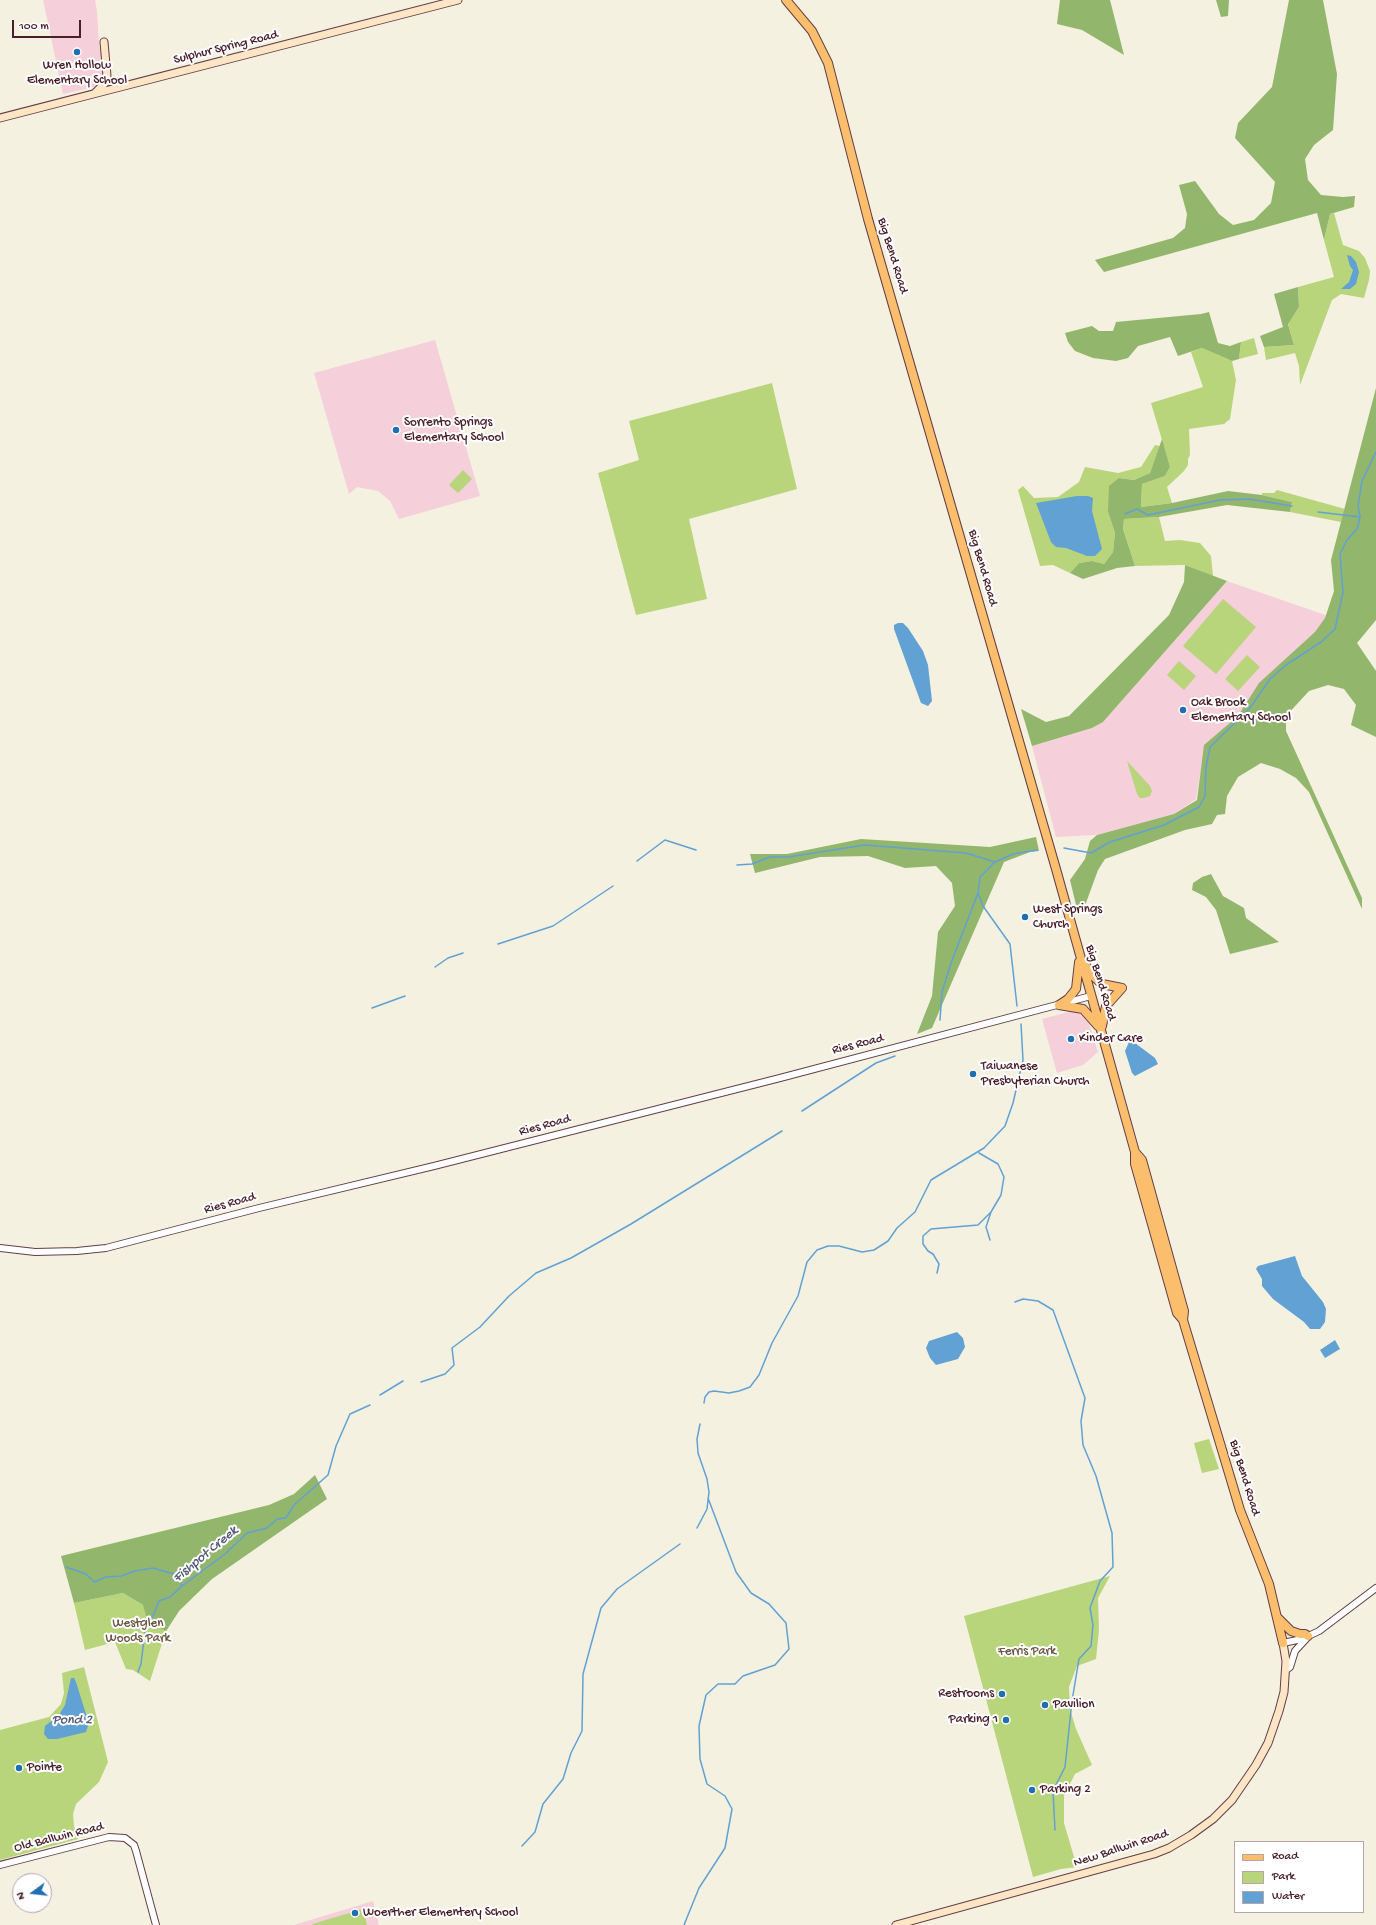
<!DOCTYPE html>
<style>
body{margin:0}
#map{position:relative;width:1376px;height:1925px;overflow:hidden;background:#f4f1e1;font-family:"Gochi Hand",sans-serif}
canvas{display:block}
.legend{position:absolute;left:1234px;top:1841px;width:130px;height:72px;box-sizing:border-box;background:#fff;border:1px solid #b7a5aa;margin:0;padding:5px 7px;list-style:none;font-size:12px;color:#4a1f2b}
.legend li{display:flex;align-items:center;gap:8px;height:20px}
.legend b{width:20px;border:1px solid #b7a5aa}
.north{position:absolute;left:12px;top:1873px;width:40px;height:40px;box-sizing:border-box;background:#fff;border:1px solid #b7a5aa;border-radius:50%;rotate:255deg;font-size:11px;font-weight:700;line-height:16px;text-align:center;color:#4a1f2b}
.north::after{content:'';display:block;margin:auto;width:14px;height:18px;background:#1f6fb2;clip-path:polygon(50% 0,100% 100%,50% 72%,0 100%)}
.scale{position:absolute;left:12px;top:20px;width:69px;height:18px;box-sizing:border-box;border:2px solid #4a1f2b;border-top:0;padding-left:5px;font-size:12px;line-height:14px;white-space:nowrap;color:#4a1f2b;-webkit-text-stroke:3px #fff;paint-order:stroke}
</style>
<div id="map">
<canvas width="1376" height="1925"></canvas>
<ul class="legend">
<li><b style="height:5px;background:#fabe6d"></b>Road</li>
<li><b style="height:11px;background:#b8d57b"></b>Park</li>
<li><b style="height:11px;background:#61a1d4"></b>Water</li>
</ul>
<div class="north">N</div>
<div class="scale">100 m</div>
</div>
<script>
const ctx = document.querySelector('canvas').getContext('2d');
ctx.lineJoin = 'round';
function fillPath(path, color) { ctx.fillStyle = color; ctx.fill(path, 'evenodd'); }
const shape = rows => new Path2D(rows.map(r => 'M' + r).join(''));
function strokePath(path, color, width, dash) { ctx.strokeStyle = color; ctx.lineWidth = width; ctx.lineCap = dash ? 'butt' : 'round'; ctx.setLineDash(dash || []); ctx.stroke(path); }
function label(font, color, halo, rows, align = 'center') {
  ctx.font = font + ' "Gochi Hand",sans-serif'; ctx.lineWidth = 4; ctx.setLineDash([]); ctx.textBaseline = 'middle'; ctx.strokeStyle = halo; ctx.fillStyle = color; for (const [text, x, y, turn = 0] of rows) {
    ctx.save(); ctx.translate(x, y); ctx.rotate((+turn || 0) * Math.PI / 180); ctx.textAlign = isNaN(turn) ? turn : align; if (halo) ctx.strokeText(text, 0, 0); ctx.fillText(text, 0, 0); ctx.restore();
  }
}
fillPath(shape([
 [43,0,95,0,97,11,99,44,104,68,102,79,94,87,63,94],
 [435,340,480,496,399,519,390,501,378,491,357,487,349,494,314,373],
 [1227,581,1334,618,1266,698,1204,751,1196,799,1174,814,1097,835,1056,837,1032,746,1092,728,1103,722],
 [1072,1011,1083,1015,1088,1020,1098,1052,1083,1065,1057,1073,1042,1019],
 [373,1901,379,1925,294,1925]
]), '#f5cfda');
fillPath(shape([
 [1334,213,1343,245,1359,251,1365,258,1370,271,1369,280,1364,298,1341,294,1332,300,1300,385,1299,366,1295,353,1266,360,1264,347,1294,345,1288,323,1299,307,1298,287,1334,277,1324,240,1330,214],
 [1254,338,1258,354,1239,359,1241,342],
 [1202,348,1232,361,1236,380,1230,419,1224,424,1189,429,1190,455,1188,459,1188,465,1184,471,1167,487,1172,503,1141,507,1142,484,1165,476,1170,467,1151,403,1203,387,1191,352],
 [772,383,797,489,689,519,707,599,636,615,598,473,639,460,629,421],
 [1155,445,1160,446,1150,473,1134,480,1119,478,1108,512,1115,533,1113,552,1104,564,1092,561,1079,563,1070,573,1053,565,1040,566,1018,490,1023,486,1034,498,1058,497,1079,482,1085,467,1118,473,1141,467],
 [463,470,472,479,458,493,449,485],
 [1277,490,1345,509,1341,522,1290,512,1292,502,1262,495,1262,493,1274,493],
 [1159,517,1165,541,1180,540,1200,543,1211,556,1213,576,1185,565,1135,566,1123,529,1124,519],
 [1223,599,1256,627,1216,674,1183,646],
 [1247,655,1260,667,1238,691,1225,679],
 [1179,661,1196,676,1184,690,1167,675],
 [1127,761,1150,786,1152,791,1150,796,1144,798,1140,798,1137,794],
 [1209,1439,1219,1469,1202,1473,1194,1443],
 [1110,1576,1098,1598,1099,1630,1096,1659,1077,1666,1069,1687,1070,1709,1076,1729,1092,1765,1075,1774,1064,1796,1064,1823,1077,1867,1061,1869,1033,1877,964,1616],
 [123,1593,143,1605,179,1611,166,1631,150,1681,133,1670,126,1669,115,1642,85,1650,74,1603],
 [84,1667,108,1762,99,1782,76,1804,73,1814,74,1826,78,1839,0,1860,0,1730,49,1717,61,1704,64,1693,62,1673],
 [363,1909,367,1925,312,1925,312,1924]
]), '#b8d57b');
fillPath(shape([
 [1060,0,1110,0,1124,55,1082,30,1057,24],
 [1216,0,1229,0,1228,16,1221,17],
 [1289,0,1323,0,1337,74,1333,130,1314,145,1305,159,1308,180,1321,195,1343,197,1355,196,1354,207,1330,214,1324,240,1317,213,1104,272,1095,260,1173,238,1185,228,1187,214,1179,185,1195,181,1219,214,1233,225,1254,220,1271,203,1275,182,1235,138,1238,123,1272,87],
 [1298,287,1299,307,1288,324,1294,345,1264,347,1260,336,1283,327,1274,294],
 [1209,312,1218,343,1230,346,1241,342,1239,359,1232,361,1202,348,1178,356,1170,337,1138,346,1128,358,1116,361,1093,358,1075,351,1068,342,1065,333,1092,326,1099,331,1113,331,1116,322,1201,314],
 [1376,388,1376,620,1357,643,1376,671,1376,737,1351,725,1356,705,1344,689,1328,685,1309,691,1286,716,1286,731,1362,898,1362,909,1309,792,1296,778,1280,769,1261,763,1238,777,1227,796,1225,814,1217,815,1212,824,1185,830,1105,859,1098,870,1083,911,1077,909,1070,880,1085,859,1090,841,1097,835,1174,814,1197,800,1204,745,1238,716,1259,683,1315,632,1325,618,1334,591,1331,560],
 [1162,439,1170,467,1165,476,1142,484,1141,507,1172,503,1228,491,1262,495,1292,502,1290,512,1227,505,1159,517,1124,519,1123,529,1135,566,1117,568,1083,579,1070,573,1079,563,1092,561,1104,564,1113,552,1115,533,1108,512,1109,486,1119,478,1134,480,1150,473],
 [1185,565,1227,581,1103,722,1092,728,1032,746,1021,709,1046,722,1069,716,1169,615,1184,582],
 [1036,837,1039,851,1030,852,1004,862,932,1028,917,1034,932,996,938,932,955,906,952,883,936,866,905,868,868,856,820,857,755,873,750,854,787,854,861,839,990,847],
 [1211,874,1223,896,1244,908,1246,918,1279,942,1230,954,1216,910,1206,897,1192,890,1193,883,1202,877],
 [315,1475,327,1499,212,1579,179,1611,166,1631,148,1622,143,1605,123,1593,74,1603,61,1556,269,1505,294,1494]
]), '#92b66b');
fillPath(shape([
 [1347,255,1351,256,1356,262,1359,272,1356,284,1350,289,1341,289,1349,282,1353,270,1350,266],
 [1077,496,1088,496,1093,498,1092,511,1102,549,1095,556,1087,556,1066,548,1056,547,1051,542,1036,503],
 [898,623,903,623,908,628,923,651,928,665,932,701,928,706,921,703,894,629,894,625],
 [1129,1042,1135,1043,1155,1058,1158,1064,1135,1076,1132,1073,1125,1051],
 [1295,1256,1302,1276,1323,1302,1326,1309,1325,1322,1320,1329,1310,1329,1304,1322,1273,1299,1262,1286,1262,1279,1256,1269,1258,1266],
 [957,1332,963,1338,965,1347,958,1359,936,1365,930,1358,926,1348,929,1341],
 [1335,1340,1340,1349,1325,1358,1320,1350],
 [71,1678,74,1678,76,1682,86,1714,88,1726,86,1732,57,1739,48,1739,44,1734,45,1726,59,1715,65,1705]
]), '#61a1d4');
strokePath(shape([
 [1318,512,1360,517],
 [1125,514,1137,509,1148,515,1220,500,1249,499,1292,506],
 [1064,848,1091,853,1110,842,1164,825,1199,807,1205,796,1206,767,1210,747,1250,708,1270,679,1286,665,1321,642,1335,629,1343,592,1340,554,1347,540,1357,529,1360,517,1358,506,1362,481,1376,452],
 [637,861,665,840,696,850],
 [737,865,752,864,770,857,788,857,865,845,966,853,995,862],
 [498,944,553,926,613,886],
 [435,967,448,958,463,953],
 [1017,1006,1010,944,983,906,978,893,980,877,995,862,1013,854,1037,850],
 [372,1008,405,996],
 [940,1020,942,992,951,963,978,893],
 [802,1111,859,1074,876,1063,895,1056],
 [979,1153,998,1164,1004,1177,1001,1195,991,1212,986,1227,990,1240],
 [937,1273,939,1264,933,1254,928,1251,923,1244,923,1236,931,1229,978,1225,991,1212],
 [1015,1302,1023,1299,1038,1301,1053,1310,1085,1398,1081,1421,1083,1445,1096,1476,1112,1533,1113,1567,1100,1581,1090,1608,1093,1625,1091,1646,1079,1659,1072,1701,1065,1767,1053,1791,1055,1830],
 [421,1382,445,1374,454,1365,452,1348,480,1327,509,1296,536,1273,571,1258,631,1224,782,1131],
 [380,1395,403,1381],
 [704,1403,705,1397,709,1392,714,1391,729,1393,739,1391,750,1387,759,1375,772,1343,798,1296,807,1262,817,1250,828,1246,839,1246,862,1252,874,1250,888,1241,897,1228,915,1212,931,1180,984,1148,1005,1126,1013,1103,1023,1060,1021,1024],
 [697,1528,707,1509,709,1492,707,1479,698,1453,697,1439,700,1424],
 [66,1567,86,1574,94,1582,106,1577,121,1576,135,1571,153,1568,177,1575,182,1586],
 [138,1672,141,1664,146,1623,153,1616,159,1601,170,1597,182,1586,225,1554,247,1533,267,1528,277,1519,286,1518,294,1505,328,1475,336,1446,350,1414,370,1405],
 [522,1846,535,1832,543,1804,563,1779,571,1753,582,1731,583,1674,601,1608,617,1589,680,1544],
 [684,1925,699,1888,725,1848,732,1809,725,1796,707,1784,700,1759,699,1726,706,1695,718,1684,735,1684,743,1676,775,1665,789,1649,786,1623,769,1604,751,1593,736,1572,708,1498]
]), '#61a1d4', 1.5);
const tertiary = shape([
 [0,1248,35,1252,77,1251,106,1248,259,1208,434,1166,780,1078,1091,996],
 [1283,1643,1302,1639,1319,1631,1376,1588],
 [1286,1670,1290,1667,1295,1651,1306,1639],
 [0,1865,109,1837,125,1838,134,1845,136,1851,156,1925]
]);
const secondary = shape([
 [95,93,104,84,107,76,104,42],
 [0,118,458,0],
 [896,1925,1154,1854,1169,1848,1191,1835,1213,1819,1232,1800,1256,1765,1268,1743,1279,1711,1284,1692,1286,1661,1283,1643]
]);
const primary = shape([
 [786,0,812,31,828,63,868,219,1056,869,1135,1152,1135,1164,1177,1313,1183,1320,1240,1510,1269,1584,1283,1643],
 [1084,962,1092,975,1102,984,1122,988],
 [1059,1005,1068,999,1076,989,1079,962],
 [1059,1005,1083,1009,1098,1026],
 [1102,1026,1106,1006,1122,988],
 [1135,1152,1142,1160,1184,1311,1183,1320],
 [1278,1618,1291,1631,1300,1634,1305,1634,1308,1636]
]);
strokePath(tertiary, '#643e46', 8);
strokePath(secondary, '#643e46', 9);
strokePath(primary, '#643e46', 10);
strokePath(tertiary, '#fff', 6);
strokePath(secondary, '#fde5c5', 7);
strokePath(primary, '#fabe6d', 8);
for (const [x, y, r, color] of [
 [77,52,4,"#1f6fb2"],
 [396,430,4,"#1f6fb2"],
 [1183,710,4,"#1f6fb2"],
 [1025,917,4,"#1f6fb2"],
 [1071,1039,4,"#1f6fb2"],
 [973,1074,4,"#1f6fb2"],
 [1002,1694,4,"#1f6fb2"],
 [1045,1705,4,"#1f6fb2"],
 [1006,1720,4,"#1f6fb2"],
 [19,1768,4,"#1f6fb2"],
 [1032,1790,4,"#1f6fb2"],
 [355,1913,4,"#1f6fb2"]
]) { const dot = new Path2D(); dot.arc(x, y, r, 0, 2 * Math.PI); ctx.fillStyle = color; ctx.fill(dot); strokePath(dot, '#fff', 1.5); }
label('13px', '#4a1f2b', '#fff', [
 ["Sulphur Spring Road",226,48,-14],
 ["Big Bend Road",892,256,73],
 ["Big Bend Road",982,568,74],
 ["Big Bend Road",1100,983,73],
 ["Ries Road",858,1045,-14],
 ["Ries Road",545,1126,-15],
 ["Ries Road",230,1204,-15],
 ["Big Bend Road",1244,1478,73],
 ["Old Ballwin Road",59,1838,-14],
 ["New Ballwin Road",1121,1849,-18]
]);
label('13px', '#4a1f2b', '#fff', [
 ["Wren Hollow",77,66,"center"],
 ["Elementary School",77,81,"center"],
 ["Sorrento Springs",404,423],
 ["Elementary School",404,438],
 ["Oak Brook",1191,703],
 ["Elementary School",1191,718],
 ["West Springs",1033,910],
 ["Church",1033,925],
 ["Kinder Care",1079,1039],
 ["Taiwanese",981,1067],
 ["Presbyterian Church",981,1082],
 ["Restrooms",994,1694,"right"],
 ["Pavilion",1053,1705],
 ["Parking 1",998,1720,"right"],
 ["Pointe",27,1768],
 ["Parking 2",1040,1790],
 ["Woerther Elementery School",363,1913]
], 'left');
label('13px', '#6b5643', '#fff', [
 ["Westglen",138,1624],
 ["Woods Park",138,1639],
 ["Ferris Park",1027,1652]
]);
label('italic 14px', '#545a77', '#fff', [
 ["Fishpot Creek",206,1555,-40],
 ["Pond 2",72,1721]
]);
</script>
